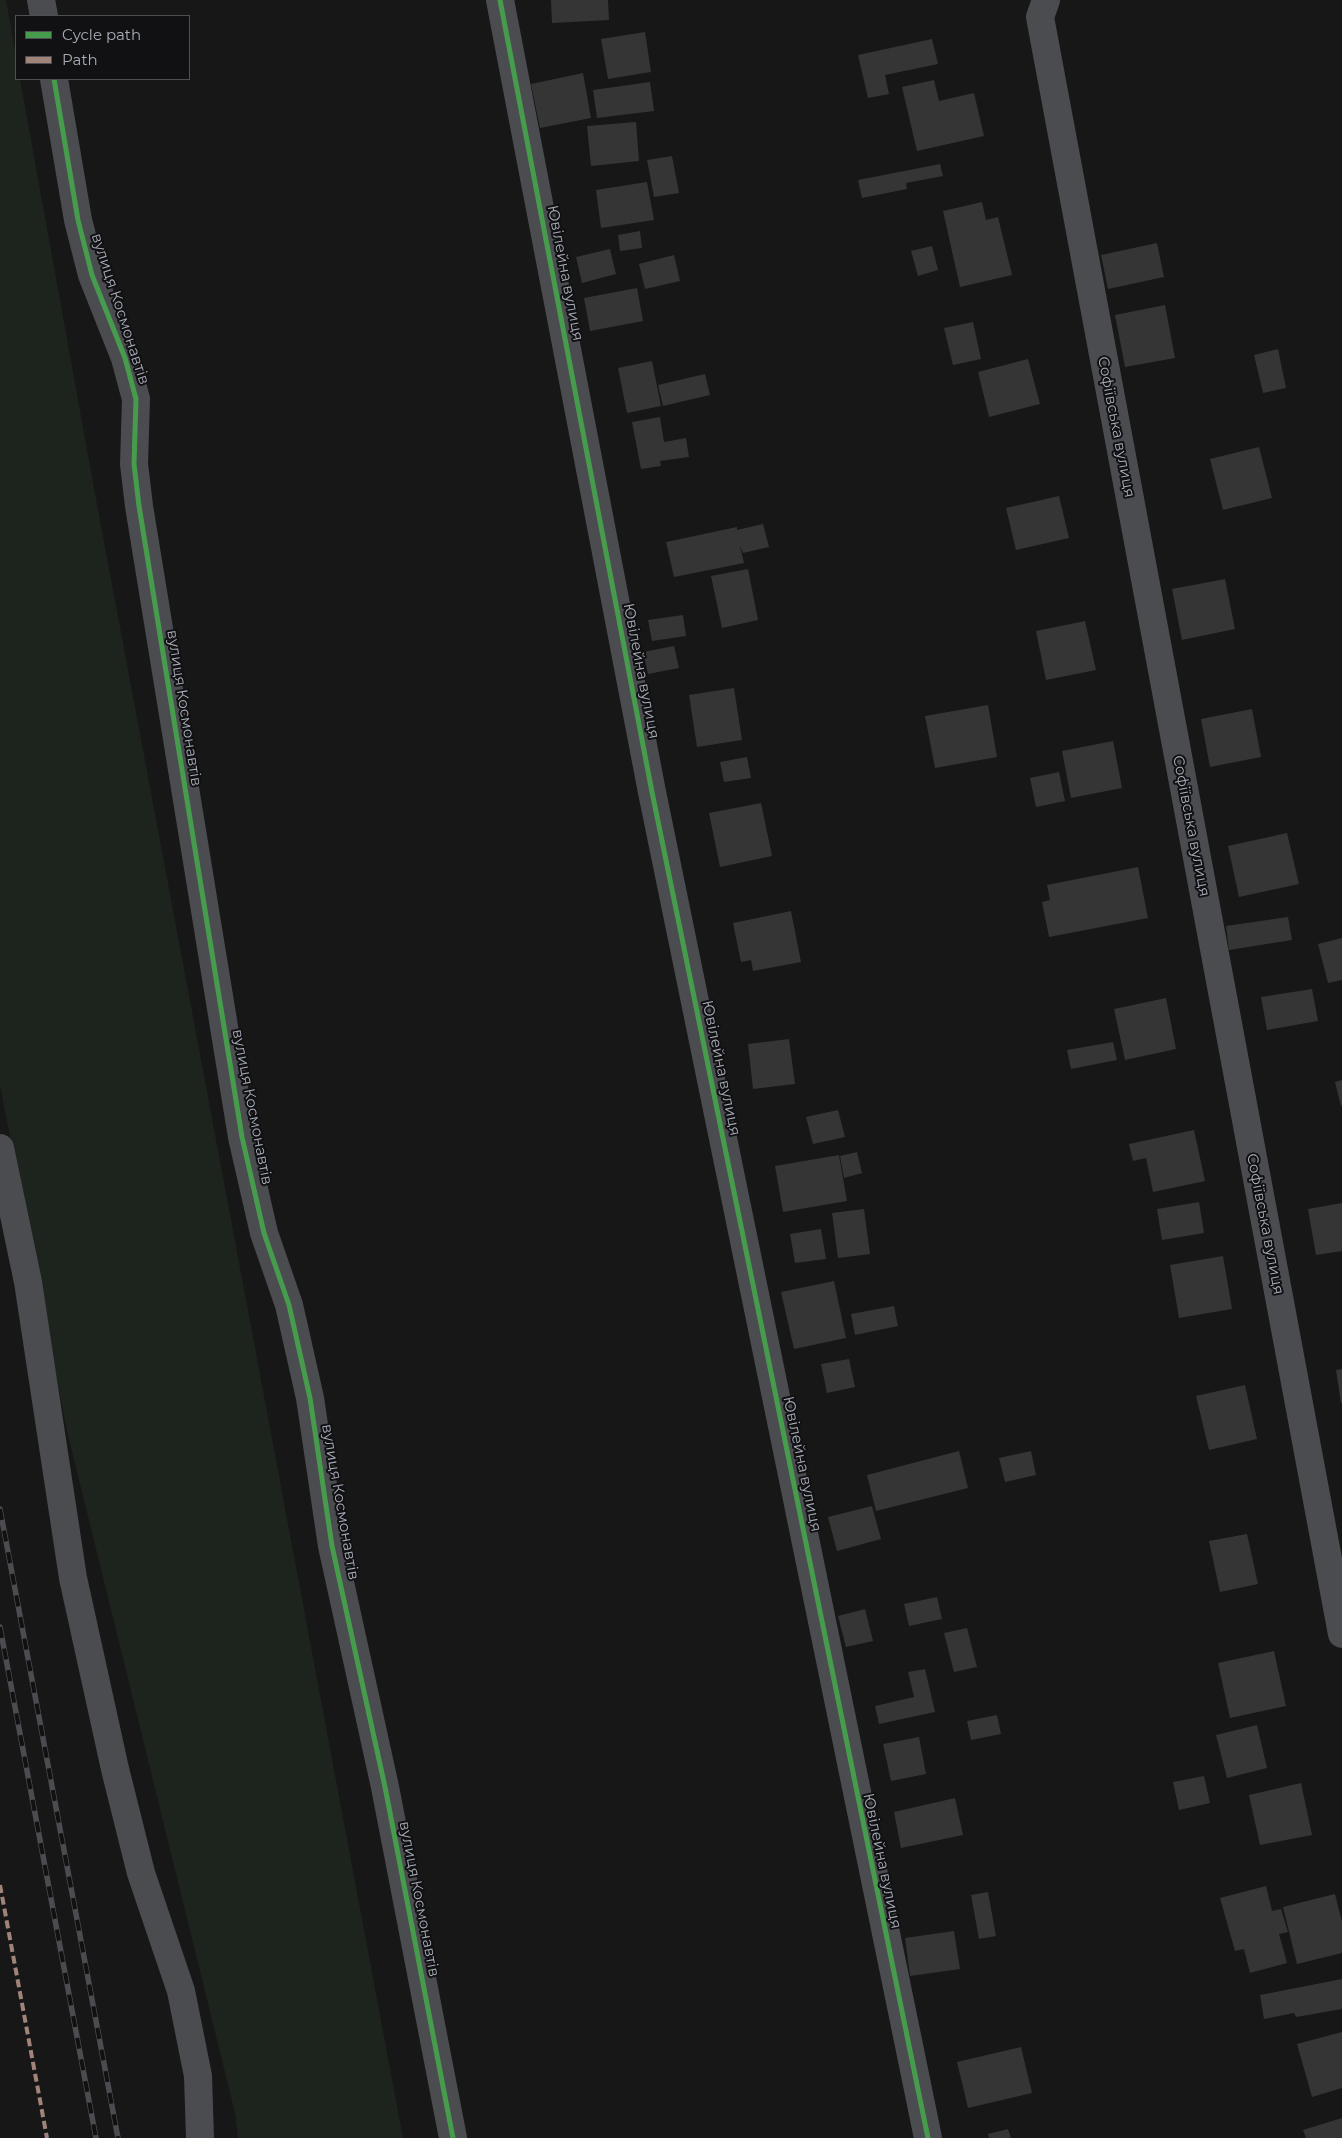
<!DOCTYPE html>
<meta charset="utf-8">
<style>
body{margin:0}
#map{position:relative;width:1342px;height:2138px;overflow:hidden;background:#171717;font-family:Montserrat,sans-serif}
canvas{display:block}
.legend{position:absolute;left:15px;top:15px;width:175px;height:65px;box-sizing:border-box;background:#111113;border:1px solid #4d4f55;margin:0;padding:6px 9px;list-style:none;font-size:15px;color:#a8adb8}
.legend li{display:flex;align-items:center;gap:10px;height:25px}
.legend b{width:25px;border:1px solid #4d4f55}
</style>
<div id="map">
<canvas width="1342" height="2138"></canvas>
<ul class="legend">
<li><b style="height:6px;background:#469c4c"></b>Cycle path</li>
<li><b style="height:6px;background:#a18479"></b>Path</li>
</ul>
</div>
<script>
const ctx = document.querySelector('canvas').getContext('2d');
ctx.lineJoin = 'round';
function fillPath(path, color) { ctx.fillStyle = color; ctx.fill(path, 'evenodd'); }
const shape = rows => new Path2D(rows.map(r => 'M' + r).join(''));
function strokePath(path, color, width, dash) { ctx.strokeStyle = color; ctx.lineWidth = width; ctx.lineCap = dash ? 'butt' : 'round'; ctx.setLineDash(dash || []); ctx.stroke(path); }
function label(font, color, halo, rows, align = 'center') {
  ctx.font = font + ' Montserrat,sans-serif'; ctx.lineWidth = 4; ctx.setLineDash([]); ctx.textBaseline = 'middle'; ctx.strokeStyle = halo; ctx.fillStyle = color; for (const [text, x, y, turn = 0] of rows) {
    ctx.save(); ctx.translate(x, y); ctx.rotate((+turn || 0) * Math.PI / 180); ctx.textAlign = isNaN(turn) ? turn : align; if (halo) ctx.strokeText(text, 0, 0); ctx.fillText(text, 0, 0); ctx.restore();
  }
}
fillPath(shape([
 [0,0,6,0,16,56,16,79,20,79,93,483,403,2138,238,2138,235,2113,67,1431,0,1085]
]), '#1d241e');
fillPath(shape([
 [551,0,608,0,609,20,552,23],
 [645,32,651,72,608,79,601,39],
 [932,39,938,64,885,75,889,94,868,98,858,55],
 [583,73,591,118,540,128,531,84],
 [934,80,939,101,974,93,984,136,917,151,902,87],
 [650,82,654,111,597,118,593,90],
 [636,122,639,161,591,166,587,126],
 [672,156,679,193,654,197,647,160],
 [940,164,943,176,906,183,907,189,862,198,858,180],
 [647,182,654,220,601,228,596,190],
 [982,202,986,220,998,217,1012,275,960,287,943,211],
 [640,231,642,248,620,251,618,235],
 [1157,243,1164,277,1108,289,1101,255],
 [932,246,938,270,918,276,911,251],
 [610,249,616,274,582,283,576,257],
 [674,255,680,281,645,289,639,264],
 [637,288,643,321,590,331,584,298],
 [1165,305,1175,358,1125,367,1115,315],
 [973,322,981,359,953,365,944,328],
 [1278,349,1286,388,1263,393,1254,355],
 [1028,359,1040,404,989,417,978,372],
 [652,361,661,406,627,413,618,368],
 [705,374,710,395,663,406,658,385],
 [660,417,664,442,686,438,689,457,660,461,661,466,641,469,632,422],
 [1259,447,1272,498,1223,510,1210,459],
 [1059,496,1069,538,1016,550,1006,508],
 [763,524,769,547,743,553,740,546,744,563,674,577,666,542,737,527,737,530],
 [748,569,758,620,722,628,711,576],
 [1225,579,1235,629,1182,640,1172,589],
 [683,615,686,636,652,641,648,620],
 [1085,621,1096,670,1046,680,1036,631],
 [674,646,679,668,648,674,643,652],
 [734,688,742,740,697,747,689,695],
 [988,705,997,757,935,768,925,716],
 [1252,709,1261,757,1210,767,1201,719],
 [1113,741,1122,788,1071,798,1062,751],
 [747,757,751,778,724,782,720,762],
 [1059,772,1065,801,1036,807,1030,778],
 [761,803,772,856,720,867,709,813],
 [1287,833,1299,884,1239,897,1228,846],
 [1138,867,1148,918,1049,937,1042,902,1050,900,1047,885],
 [791,911,801,962,753,971,751,960,741,962,733,923],
 [1288,917,1292,940,1229,950,1226,926],
 [1342,938,1342,980,1328,983,1318,944],
 [1312,989,1318,1021,1267,1030,1261,997],
 [1166,998,1176,1049,1125,1060,1114,1009],
 [789,1039,795,1084,753,1089,748,1044],
 [1113,1042,1117,1060,1071,1069,1067,1050],
 [1342,1080,1342,1106,1341,1106,1335,1082],
 [838,1110,845,1137,813,1144,806,1117],
 [1194,1130,1205,1181,1153,1192,1146,1158,1133,1161,1129,1144],
 [857,1152,862,1173,844,1178,840,1156],
 [839,1155,847,1201,783,1212,775,1166],
 [1199,1202,1204,1233,1162,1240,1157,1209],
 [1342,1203,1342,1251,1316,1255,1308,1209],
 [864,1209,870,1254,838,1258,832,1213],
 [821,1229,826,1259,795,1263,790,1234],
 [1223,1256,1232,1309,1179,1318,1170,1265],
 [834,1281,846,1338,794,1349,781,1292],
 [894,1306,898,1326,855,1335,851,1314],
 [849,1359,855,1387,827,1393,821,1364],
 [1342,1369,1342,1403,1341,1403,1336,1370],
 [1245,1385,1257,1439,1209,1450,1196,1396],
 [959,1451,968,1488,876,1511,867,1475],
 [1031,1451,1036,1475,1005,1482,999,1458],
 [872,1506,881,1539,837,1551,828,1517],
 [1247,1534,1258,1584,1220,1592,1209,1541],
 [937,1597,942,1619,909,1626,904,1604],
 [865,1609,873,1641,846,1647,838,1616],
 [967,1628,977,1667,954,1672,944,1633],
 [1274,1651,1286,1706,1230,1718,1218,1663],
 [925,1669,935,1712,879,1724,875,1706,914,1697,908,1672],
 [997,1715,1001,1734,971,1740,967,1721],
 [1257,1725,1267,1768,1227,1778,1216,1735],
 [919,1737,926,1774,891,1781,883,1744],
 [1204,1776,1210,1803,1179,1810,1173,1782],
 [1301,1783,1312,1835,1260,1845,1249,1795],
 [955,1798,963,1835,901,1848,894,1812],
 [1266,1886,1272,1911,1281,1909,1288,1932,1279,1934,1287,1963,1250,1973,1244,1949,1235,1951,1220,1898],
 [988,1892,996,1936,979,1939,971,1895],
 [1335,1894,1342,1922,1342,1953,1297,1964,1283,1907],
 [954,1931,960,1969,910,1976,905,1938],
 [1342,1979,1342,2009,1296,2017,1294,2013,1264,2019,1260,1995],
 [1342,2032,1342,2088,1312,2097,1297,2044],
 [1021,2047,1032,2093,968,2108,957,2062],
 [1342,2118,1342,2138,1306,2138,1303,2130],
 [1008,2129,1011,2138,989,2138,988,2134]
]), '#353536');
strokePath(shape([
 [41,0,44,16],
 [500,0,652,792,928,2138],
 [1046,0,1040,17,1342,1634],
 [54,79,78,220,92,275,125,358,136,399,134,464,139,506,242,1137,264,1233,289,1305,310,1398,332,1546,385,1787,453,2138],
 [0,1148,28,1282,73,1578,115,1769,141,1873,181,1991,198,2076,200,2138]
]), '#4b4c50', 28);
const rail = shape([
 [0,1509,118,2138],
 [0,1627,96,2138]
]);
strokePath(rail, '#4b4c4f', 5.5);
strokePath(rail, '#111113', 4, [11]);
strokePath(shape([
 [0,1885,47,2138]
]), '#a18479', 4, [8, 4]);
strokePath(shape([
 [500,0,652,792,928,2138],
 [54,79,78,220,92,275,125,358,136,399,134,464,139,506,242,1137,264,1233,289,1305,310,1398,332,1546,385,1787,453,2138]
]), '#469c4c', 5);
label('15px', '#a8adb8', '#111113', [
 ["Ювілейна вулиця",565,273,79],
 ["вулиця Космонавтів",120,309,72],
 ["Софіївська вулиця",1116,427,79],
 ["Ювілейна вулиця",641,671,79],
 ["вулиця Космонавтів",184,708,81],
 ["Софіївська вулиця",1191,826,79],
 ["Ювілейна вулиця",721,1068,78],
 ["вулиця Космонавтів",252,1107,79],
 ["Софіївська вулиця",1265,1224,79],
 ["Ювілейна вулиця",802,1464,78],
 ["вулиця Космонавтів",340,1502,80],
 ["Ювілейна вулиця",882,1861,78],
 ["вулиця Космонавтів",419,1899,79]
]);
</script>
